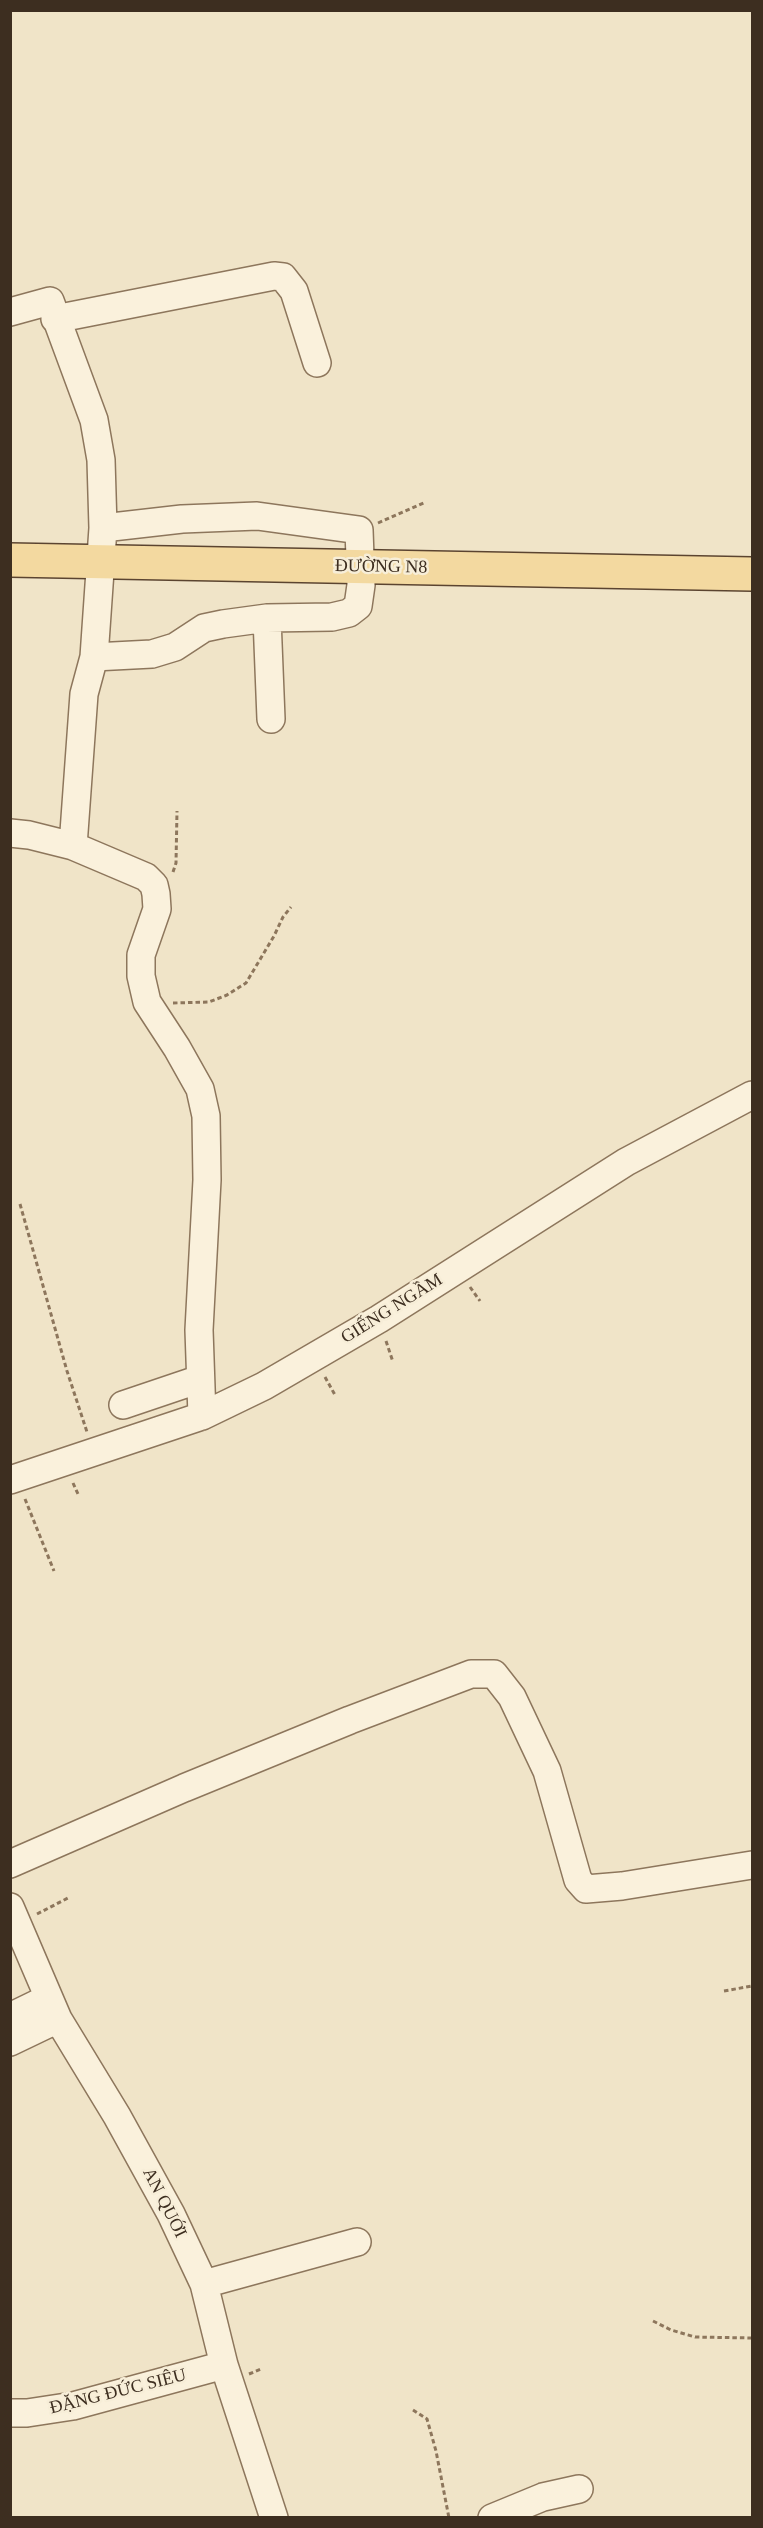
<!DOCTYPE html>
<meta charset="utf-8">
<style>
body{margin:0}
#map{position:relative;width:763px;height:2528px;overflow:hidden;background:#f0e4c8;font-family:"Times New Roman",serif}
canvas{display:block}
.frame{position:absolute;inset:0;border:12px solid #3d2e20;pointer-events:none}
</style>
<div id="map">
<canvas width="763" height="2528"></canvas>
<div class="frame"></div>
</div>
<script>
const ctx = document.querySelector('canvas').getContext('2d');
ctx.lineJoin = 'round';
const shape = rows => new Path2D(rows.map(r => 'M' + r).join(''));
function strokePath(path, color, width, dash) { ctx.strokeStyle = color; ctx.lineWidth = width; ctx.lineCap = dash ? 'butt' : 'round'; ctx.setLineDash(dash || []); ctx.stroke(path); }
function label(font, color, halo, rows, align = 'center') {
  ctx.font = font + ' "Times New Roman",serif'; ctx.lineWidth = 5; ctx.setLineDash([]); ctx.textBaseline = 'middle'; ctx.strokeStyle = halo; ctx.fillStyle = color; for (const [text, x, y, turn = 0] of rows) {
    ctx.save(); ctx.translate(x, y); ctx.rotate((+turn || 0) * Math.PI / 180); ctx.textAlign = isNaN(turn) ? turn : align; if (halo) ctx.strokeText(text, 0, 0); ctx.fillText(text, 0, 0); ctx.restore();
  }
}
const minor = shape([
 [10,312,50,301,94,420,101,460,103,528,94,657,84,694,73,846,146,877,154,885,156,894,157,909,141,955,141,976,147,1002,177,1048,200,1089,206,1116,207,1180,199,1330,202,1416],
 [55,319,274,276,283,277,294,291,317,363],
 [267,618,271,719],
 [94,657,152,654,175,647,204,628,223,624,267,618,332,617,349,613,358,606,361,585,359,530,257,516,182,519,103,528],
 [10,833,29,835,73,846],
 [123,1405,200,1379],
 [10,1480,202,1416,264,1386,379,1319,626,1162,752,1095],
 [10,1864,184,1788,350,1720,471,1674,494,1674,512,1697,547,1771,578,1880,586,1889,622,1886,752,1865],
 [10,1907,58,2019,117,2116,171,2214,204,2284,224,2365,274,2518],
 [10,2017,49,1998],
 [10,2042,58,2019],
 [204,2284,357,2242],
 [10,2413,27,2413,73,2406,224,2365],
 [492,2518,543,2497,579,2489]
]);
const major = shape([
 [10,560,752,574]
]);
strokePath(minor, '#8d765c', 30);
strokePath(major, '#5b4430', 36);
strokePath(shape([
 [378,523,426,502],
 [173,872,176,863,177,811],
 [173,1003,209,1002,227,995,246,983,274,936,283,917,291,907],
 [20,1204,67,1371,87,1432],
 [470,1287,480,1301],
 [386,1341,393,1362],
 [325,1377,335,1395],
 [73,1483,78,1494],
 [25,1499,54,1571],
 [37,1914,68,1898],
 [724,1991,752,1986],
 [653,2321,671,2330,695,2337,752,2338],
 [249,2374,261,2369],
 [413,2410,427,2419,436,2451,449,2518]
]), '#8d765c', 3, [4.5, 3]);
strokePath(minor, '#faf1dc', 27);
strokePath(major, '#f3d9a0', 33);
label('18px', '#3d2e20', '#f7eed8', [
 ["ĐƯỜNG N8",381,567,1],
 ["GIẾNG NGẦM",392,1309,-32],
 ["AN QUỚI",164,2203,63],
 ["ĐẶNG ĐỨC SIÊU",118,2392,-14]
]);
</script>
